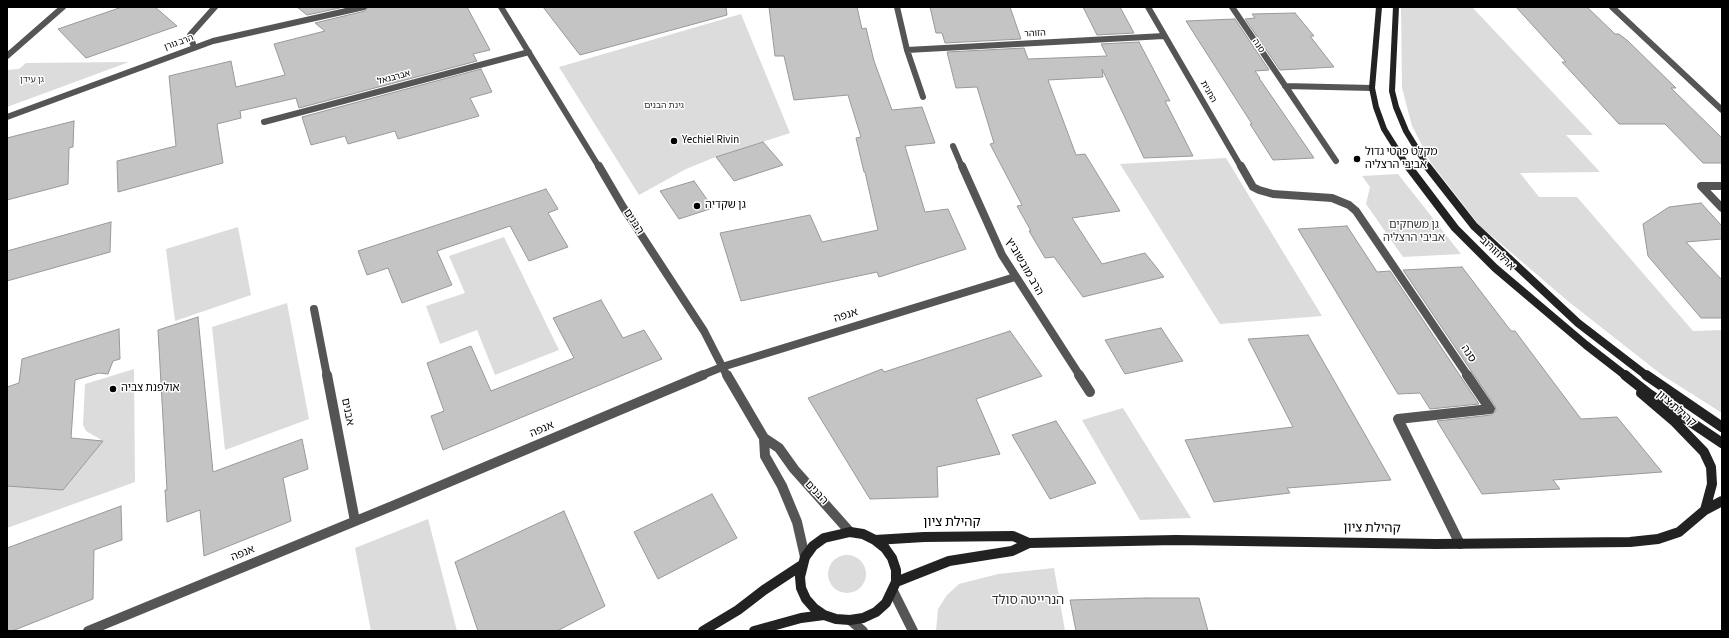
<!DOCTYPE html>
<meta charset="utf-8">
<style>
body{margin:0}
#map{position:relative;width:1729px;height:638px;overflow:hidden;background:#fff;font-family:"Source Sans 3",sans-serif}
canvas{display:block}
.frame{position:absolute;inset:0;border:8px solid #000;pointer-events:none}
</style>
<div id="map">
<canvas width="1729" height="638"></canvas>
<div class="frame"></div>
</div>
<script>
const ctx = document.querySelector('canvas').getContext('2d');
ctx.lineJoin = 'round';
function fillPath(path, color) { ctx.fillStyle = color; ctx.fill(path, 'evenodd'); }
const shape = rows => new Path2D(rows.map(r => 'M' + r).join(''));
function strokePath(path, color, width, dash) { ctx.strokeStyle = color; ctx.lineWidth = width; ctx.lineCap = dash ? 'butt' : 'round'; ctx.setLineDash(dash || []); ctx.stroke(path); }
function label(font, color, halo, rows, align = 'center') {
  ctx.font = font + ' "Source Sans 3","Noto Sans Hebrew",sans-serif'; ctx.lineWidth = 3; ctx.setLineDash([]); ctx.textBaseline = 'middle'; ctx.strokeStyle = halo; ctx.fillStyle = color; for (const [text, x, y, turn = 0] of rows) {
    ctx.save(); ctx.translate(x, y); ctx.rotate((+turn || 0) * Math.PI / 180); ctx.textAlign = isNaN(turn) ? turn : align; if (halo) ctx.strokeText(text, 0, 0); ctx.fillText(text, 0, 0); ctx.restore();
  }
}
fillPath(shape([
 [1401,7,1472,7,1593,135,1566,135,1600,172,1520,173,1539,197,1577,197,1693,331,1722,330,1722,413,1662,375,1569,302,1479,225,1431,163,1412,126,1402,88],
 [741,14,790,133,713,158,686,169,639,195,559,67],
 [129,62,7,107,7,70,19,69,26,63],
 [1226,158,1322,316,1220,324,1120,164],
 [1398,174,1461,254,1403,257,1366,204,1370,187,1362,176],
 [238,227,251,295,175,321,166,249],
 [504,237,559,350,495,375,477,330,440,344,426,306,465,293,449,256],
 [287,303,309,419,225,450,212,327],
 [134,369,135,482,7,528,7,486,63,490,103,441,86,431,83,425,85,384],
 [1123,408,1191,518,1140,520,1082,420],
 [428,519,457,631,371,631,355,548],
 '828 574a19 19 0 1 1 38 0a19 19 0 1 1-38 0Z',
 [1054,568,1065,631,936,631,938,609,947,595,959,584,998,574]
]), '#dcdcdc');
const building = shape([
 [122,7,155,7,177,26,86,58,58,29,122,7],
 [297,7,344,7,307,15,297,7],
 [368,7,467,7,490,50,473,54,477,61,299,108,296,98,240,111,241,118,217,124,223,163,118,192,117,161,176,146,169,76,231,61,236,87,285,75,274,44,325,31,315,23,365,11,368,7],
 [543,7,726,7,727,15,580,55,543,7],
 [769,7,857,7,862,29,866,28,874,61,892,110,922,107,935,143,905,146,925,212,948,209,966,249,879,277,877,272,741,301,720,233,810,215,822,242,878,230,865,172,864,172,856,138,861,137,848,95,794,100,784,56,775,56,769,7],
 [930,7,1010,7,1021,39,945,43,942,33,936,33,930,7],
 [1083,7,1120,7,1134,33,1097,35,1083,7],
 [1516,7,1587,7,1615,34,1619,34,1628,41,1676,88,1671,88,1722,138,1722,163,1703,163,1665,124,1619,124,1562,62,1566,62,1516,7],
 [1295,13,1314,36,1310,36,1334,67,1280,70,1245,19,1255,18,1252,14,1295,13],
 [1235,19,1269,70,1255,71,1260,78,1259,78,1314,158,1273,160,1250,124,1252,124,1186,21,1235,19],
 [1139,42,1170,101,1165,101,1193,156,1144,158,1102,69,1103,77,1048,80,1076,155,1085,154,1120,211,1072,218,1102,264,1145,253,1164,277,1083,297,1054,257,1045,258,1029,231,1031,231,1017,206,1022,205,990,144,994,143,977,87,956,88,947,52,1024,48,1028,59,1107,56,1101,44,1139,42],
 [481,69,492,92,470,98,479,116,398,139,395,131,348,144,345,136,311,145,302,117,481,69],
 [74,121,73,147,69,148,68,184,7,200,7,138,74,121],
 [763,142,783,165,734,181,716,157,763,142],
 [694,181,713,208,679,219,660,191,694,181],
 [546,189,558,209,548,213,568,247,529,261,510,226,437,251,452,285,402,303,388,268,367,275,358,251,546,189],
 [1701,203,1722,226,1722,239,1686,242,1722,280,1722,318,1701,318,1648,256,1643,224,1669,207,1701,203],
 [111,222,110,252,7,281,7,251,111,222],
 [1347,226,1377,272,1390,271,1479,404,1430,409,1420,393,1398,394,1298,229,1347,226],
 [1462,267,1511,331,1515,331,1581,419,1617,417,1662,472,1553,480,1560,489,1482,494,1437,421,1491,415,1496,411,1495,406,1403,270,1462,267],
 [601,300,623,338,644,330,662,359,443,450,431,416,444,411,427,363,471,346,491,391,574,358,553,318,601,300],
 [198,317,213,472,302,439,308,469,283,478,291,521,204,556,200,510,167,522,165,490,167,490,158,330,198,317],
 [1161,328,1183,361,1125,374,1105,340,1161,328],
 [119,329,120,359,113,361,108,374,99,373,75,380,71,438,103,441,63,490,7,486,7,387,19,383,22,359,119,329],
 [1010,331,1042,376,976,399,1000,454,937,467,938,497,870,499,808,398,882,369,884,372,1010,331],
 [1308,335,1391,480,1287,488,1290,493,1214,502,1185,440,1293,427,1248,339,1308,335],
 [1056,421,1096,483,1050,499,1012,435,1056,421],
 [712,494,737,538,658,579,634,532,712,494],
 [121,506,122,540,94,550,93,599,12,631,7,631,7,548,121,506],
 [564,511,605,606,557,631,478,631,455,562,564,511],
 [1146,598,1199,598,1208,631,1076,631,1070,600,1146,598]
]);
fillPath(building, '#c4c4c4');
strokePath(building, '#999', 1);
strokePath(shape([
 [501,7,599,167],
 [897,7,907,50,923,97],
 [1148,7,1241,167],
 [1232,7,1336,161],
 [1612,7,1722,110],
 [194,47,190,35,215,7],
 [907,50,1164,36],
 [7,56,63,7],
 [1285,86,1372,88],
 [7,117,213,41,364,7],
 [264,122,529,52],
 [953,146,962,167]
]), '#555', 6);
strokePath(shape([
 [599,166,623,207,704,331,727,376],
 [962,166,1002,255,1080,376],
 [1241,166,1253,187,1259,190,1273,194,1332,198,1349,205,1356,211,1468,376],
 [1722,186,1701,186,1722,208],
 [314,309,327,376],
 [700,376,722,367,1015,277]
]), '#555', 8);
strokePath(shape([
 [327,375,355,521],
 [727,375,764,438,779,448,794,469,850,532],
 [1079,375,1090,392],
 [764,438,765,456,782,486,797,522,805,557],
 [1460,544,1398,419,1490,409,1467,375],
 [893,591,913,631],
 [850,620,863,631],
 [88,631,397,504,703,375]
]), '#555', 10);
strokePath(shape([
 [1379,7,1372,88,1376,107,1384,129,1408,167],
 [1396,7,1392,91,1396,107,1406,131,1428,167]
]), '#222', 6);
strokePath(shape([
 [1408,166,1455,228,1495,268,1586,345,1626,376],
 [1427,166,1474,226,1578,323,1647,376]
]), '#222', 8);
strokePath(shape([
 [1625,375,1649,394,1722,443],
 [1646,375,1722,427],
 [1641,393,1675,422,1704,452,1711,467,1712,484,1705,510],
 [850,532,863,534,875,540,885,548,892,558,896,570,896,582,886,603,876,612,863,618,850,620,836,619,824,615,814,608,806,599,801,588,800,577,805,557,813,546,824,538,850,532],
 [875,540,924,537,1013,536,1029,543,1176,540,1436,544,1630,542,1658,539,1679,532,1705,510,1722,501],
 [896,582,949,561,1012,551,1029,543],
 [703,631,738,610,764,590,802,565],
 [754,631,801,618,824,615]
]), '#222', 10);
for (const [x, y, r, color] of [
 [674,141,4,"#000"],
 [1357,159,4,"#000"],
 [697,206,4,"#000"],
 [113,389,4,"#000"]
]) { const dot = new Path2D(); dot.arc(x, y, r, 0, 2 * Math.PI); ctx.fillStyle = color; ctx.fill(dot); strokePath(dot, '#fff', 1.5); }
label('9px', '#000', '#fff', [
 ["הזוהר",1035,34,-3],
 ["הרב גורן",179,43,-20],
 ["סנה",1258,46,56],
 ["אברבנאל",394,78,-15],
 ["החנית",1208,92,60]
]);
label('9px', '#333', '#fff', [
 ["גן עידן",32,80],
 ["גינת הבנים",664,106]
]);
label('11px', '#000', '#fff', [
 ["Yechiel Rivin",682,141],
 ["מקלט פרטי גדול",1365,153],
 ["אביבי הרצליה",1365,166],
 ["גן שקדיה",705,206],
 ["אולפנת צביה",121,389]
], 'left');
label('11px', '#000', '#fff', [
 ["הבנים",633,222,57],
 ["ארלוזורוב",1497,254,43],
 ["הרב מובשוביץ",1024,267,60],
 ["אנפה",846,316,-17],
 ["סנה",1468,354,56],
 ["קהילת ציון",1676,409,41],
 ["אבנים",347,412,79],
 ["אנפה",542,430,-23],
 ["הבנים",816,493,47],
 ["אנפה",243,554,-22]
]);
label('11px', '#333', '#fff', [
 ["גן משחקים",1414,226],
 ["אביבי הרצליה",1414,239]
]);
label('13px', '#000', '#fff', [
 ["קהילת ציון",952,523],
 ["קהילת ציון",1372,529,1]
]);
label('13px', '#333', '#fff', [
 ["הנרייטה סולד",1028,601]
]);
</script>
